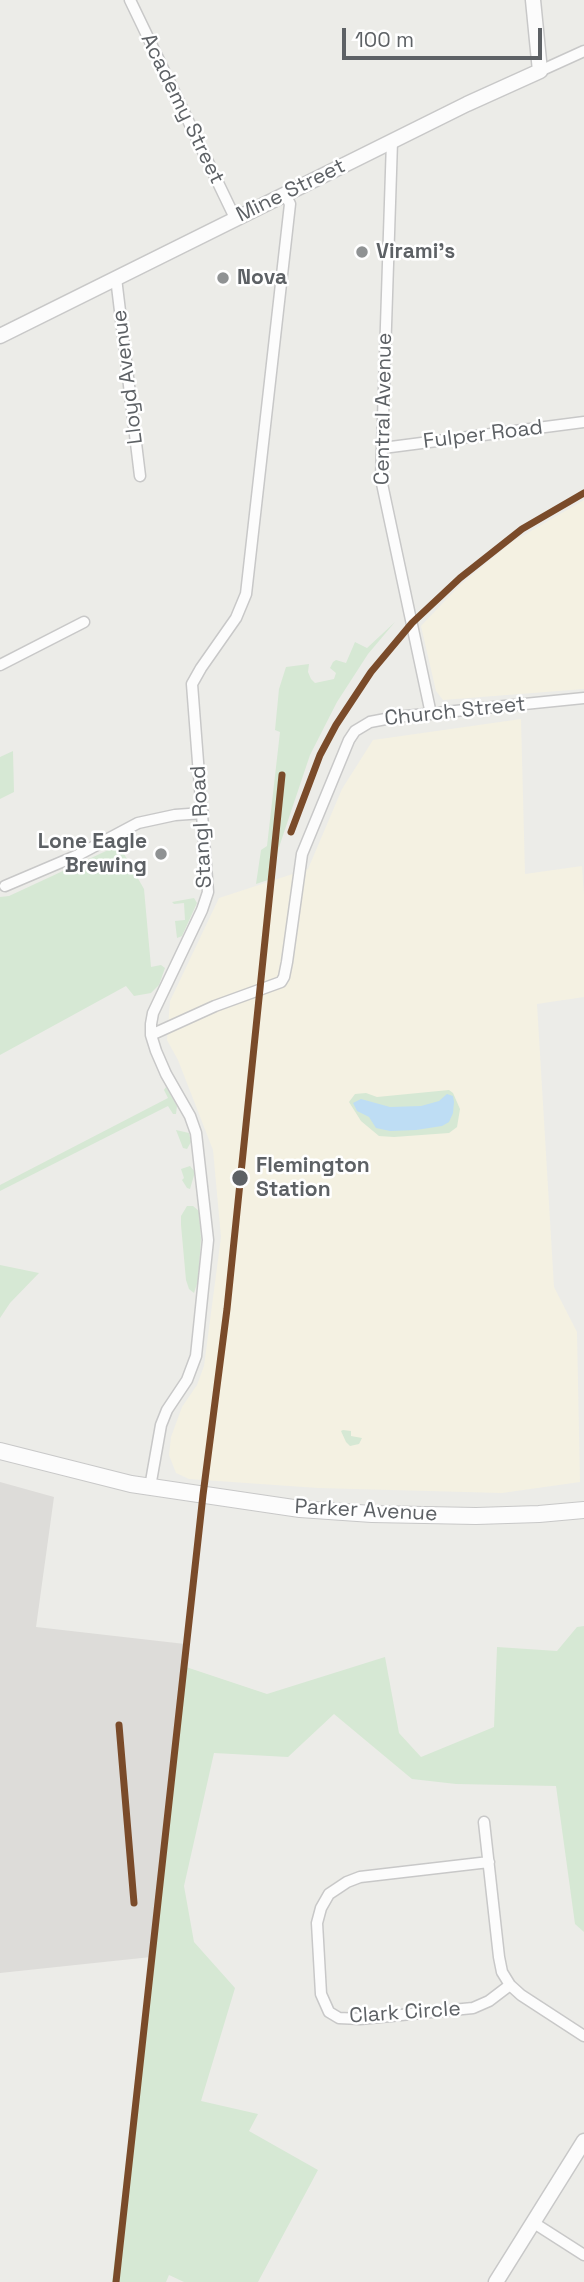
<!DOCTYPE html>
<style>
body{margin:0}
#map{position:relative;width:584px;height:2282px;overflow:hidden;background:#ecece8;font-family:"Space Grotesk",sans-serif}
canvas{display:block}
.scale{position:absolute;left:342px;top:28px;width:200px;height:32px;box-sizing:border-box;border:4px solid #5d6165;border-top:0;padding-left:9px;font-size:21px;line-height:24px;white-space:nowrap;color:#5d6165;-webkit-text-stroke:5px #fff;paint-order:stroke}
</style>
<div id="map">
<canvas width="584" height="2282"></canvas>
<div class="scale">100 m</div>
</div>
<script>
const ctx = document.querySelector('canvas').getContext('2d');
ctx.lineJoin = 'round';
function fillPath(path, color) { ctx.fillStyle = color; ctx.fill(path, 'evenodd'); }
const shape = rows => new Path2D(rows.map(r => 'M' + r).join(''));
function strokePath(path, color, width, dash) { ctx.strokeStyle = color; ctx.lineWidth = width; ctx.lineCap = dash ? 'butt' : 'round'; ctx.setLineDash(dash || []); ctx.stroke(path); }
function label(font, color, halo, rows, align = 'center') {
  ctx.font = font + ' "Space Grotesk",sans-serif'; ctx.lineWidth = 5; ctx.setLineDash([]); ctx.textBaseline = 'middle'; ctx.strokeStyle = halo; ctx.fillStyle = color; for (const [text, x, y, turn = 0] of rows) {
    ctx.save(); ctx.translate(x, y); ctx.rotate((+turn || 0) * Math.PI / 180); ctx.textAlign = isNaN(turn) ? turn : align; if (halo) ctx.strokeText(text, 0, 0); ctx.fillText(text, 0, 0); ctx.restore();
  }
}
fillPath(shape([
 [584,500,584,689,443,700,436,691,421,626,460,585,512,542],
 [521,719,525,874,582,866,584,895,584,997,537,1004,554,1287,577,1332,580,1482,502,1493,318,1488,189,1479,176,1473,169,1455,171,1437,182,1407,197,1385,204,1366,221,1237,213,1150,178,1060,167,1040,170,1001,219,898,308,869,342,789,373,740]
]), '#f4f1e2');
fillPath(shape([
 [0,1482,54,1497,36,1627,185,1644,151,1957,0,1973]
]), '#dddcd9');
fillPath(shape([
 [395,622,368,654,337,702,310,755,268,880,256,884,261,850,267,846,280,732,275,730,279,689,286,667,309,664,308,672,311,679,315,683,334,679,336,673,330,668,333,662,336,660,346,663,355,642,367,648],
 [13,751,14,792,0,799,0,757],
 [119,845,144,889,151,967,161,965,165,968,159,985,151,993,134,996,126,986,0,1055,0,897,9,896],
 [194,898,197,903,182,936,177,938,175,921,185,920,184,903,174,904,172,902],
 [166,1087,177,1106,176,1114,173,1114,168,1106,0,1191,0,1185,168,1098,164,1090],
 [449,1090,453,1093,460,1109,457,1127,449,1133,394,1137,379,1136,361,1121,349,1102,355,1094,366,1093,377,1097],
 [176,1130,189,1133,191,1142,187,1149,183,1148],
 [190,1166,195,1172,190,1189,187,1188,182,1180,184,1178,181,1169],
 [187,1206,193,1206,199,1211,201,1239,198,1281,194,1293,189,1289,186,1280,181,1225,181,1216],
 [0,1265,39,1273,10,1303,0,1318],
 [343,1430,351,1431,351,1436,362,1438,359,1444,350,1446,346,1442,341,1431],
 [584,1626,584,1932,575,1924,556,1786,456,1784,412,1779,334,1714,288,1757,214,1753,184,1886,194,1942,235,1988,201,2101,258,2114,249,2131,318,2170,258,2282,184,2282,169,2275,166,2282,112,2282,183,1666,267,1694,385,1657,399,1733,421,1757,494,1727,497,1647,557,1651,577,1627]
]), '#d6e8d4');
fillPath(shape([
 [447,1094,453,1096,454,1102,453,1113,449,1122,442,1126,416,1130,390,1131,376,1128,369,1117,357,1111,353,1103,361,1099,390,1107,421,1106,439,1101]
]), '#beddf4');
const minor = shape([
 [130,0,235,218],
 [540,71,584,51],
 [392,141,381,479,431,714],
 [116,278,140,476],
 [383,448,584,422],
 [0,665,84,622],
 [5,886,78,855,138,823,175,815,203,813],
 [151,1035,215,1006,281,982,284,977,287,962,302,854,349,740,355,731,370,722,396,717,584,698],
 [150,1487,161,1425,167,1410,187,1380,196,1356,208,1240,196,1133,190,1116,166,1074,156,1051,151,1035,151,1024,153,1013,202,910,208,892,192,684,201,668,236,618,246,594,290,204,285,194],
 [484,1822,499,1957,502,1972,510,1985,521,1995,584,2036],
 [489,1862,360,1877,347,1882,329,1894,321,1908,317,1923,321,1994,329,2012,339,2018,360,2019,473,2008,489,2001,510,1985],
 [534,2223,584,2255]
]);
const tertiary = shape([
 [0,336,467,104,540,71,533,0],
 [496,2282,584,2141]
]);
const secondary = shape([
 [0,1451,131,1484,300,1509,372,1514,476,1516,539,1514,584,1510]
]);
strokePath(minor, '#c8c8c8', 13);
strokePath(tertiary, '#c8c8c8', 17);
strokePath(secondary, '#c8c8c8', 18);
strokePath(minor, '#fcfcfc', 10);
strokePath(tertiary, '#fcfcfc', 14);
strokePath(secondary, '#fcfcfc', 16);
strokePath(shape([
 [291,832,320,755,336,725,371,672,412,623,460,578,522,529,584,493],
 [119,1725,134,1903],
 [116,2282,203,1495,227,1309,282,775]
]), '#7a4b2a', 7);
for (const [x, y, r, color] of [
 [362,252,7,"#8f9293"],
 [223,278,7,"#8f9293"],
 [161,854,7,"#8f9293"],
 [240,1178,9,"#5d6165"]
]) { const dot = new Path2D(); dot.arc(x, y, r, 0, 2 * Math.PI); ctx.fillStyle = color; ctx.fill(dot); strokePath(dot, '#fff', 2.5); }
label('21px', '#5d6165', '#fff', [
 ["Academy Street",182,109,64],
 ["Mine Street",291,191,-26],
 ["Lloyd Avenue",128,377,-97],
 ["Central Avenue",384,409,-89],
 ["Fulper Road",483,435,-7],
 ["Church Street",455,712,-6],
 ["Stangl Road",202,827,-93],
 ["Parker Avenue",366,1511,3],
 ["Clark Circle",405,2013,-4]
]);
label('bold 21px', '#5d6165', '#fff', [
 ["Virami's",376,252],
 ["Nova",237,278],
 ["Lone Eagle",147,842,"right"],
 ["Brewing",147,866,"right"]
], 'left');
label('bold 21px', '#5d6165', '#fff', [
 ["Flemington",256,1166],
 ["Station",256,1190]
], 'left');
</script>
